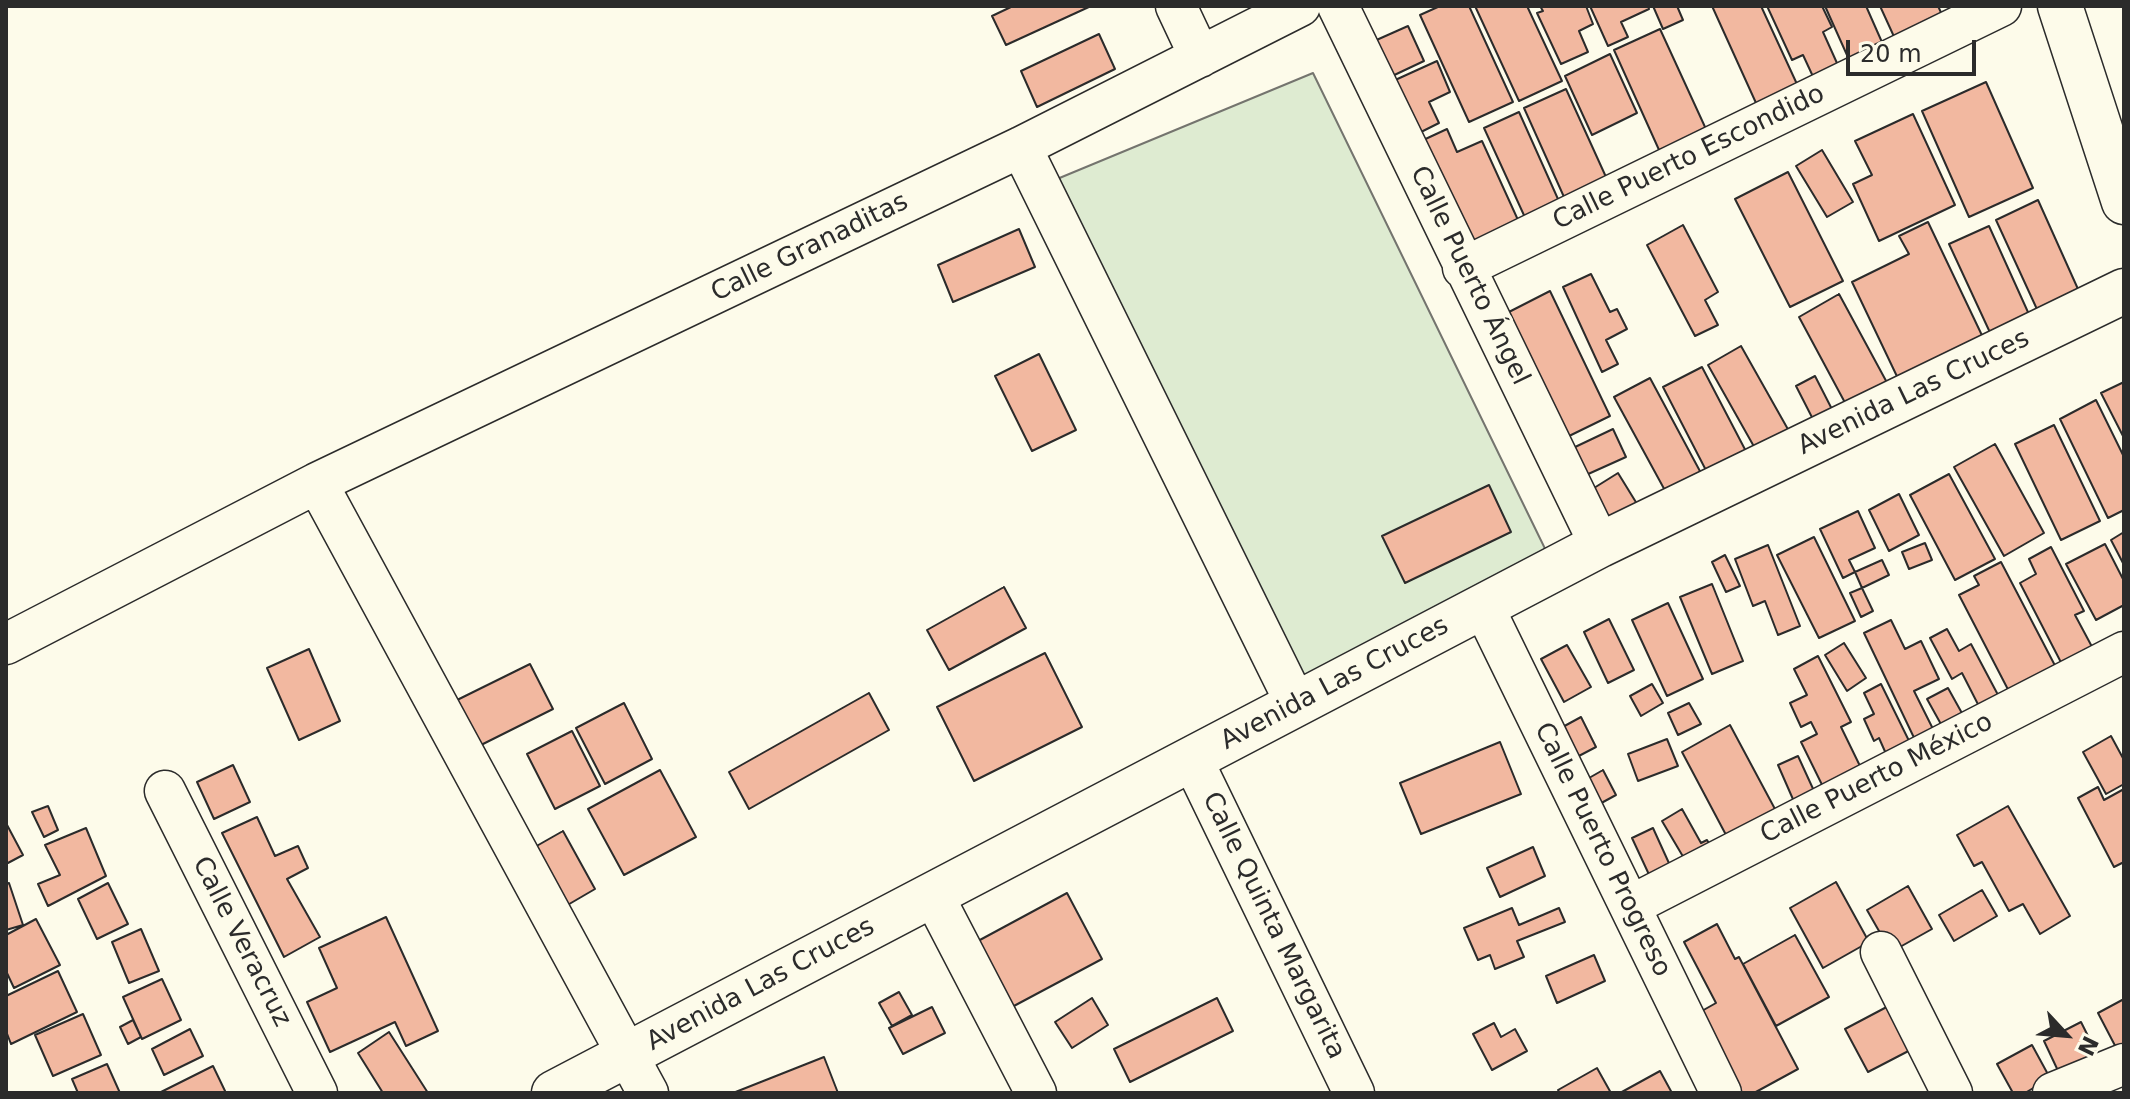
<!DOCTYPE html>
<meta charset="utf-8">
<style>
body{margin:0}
#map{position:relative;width:2130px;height:1099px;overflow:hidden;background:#fdfbea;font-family:"DejaVu Sans",sans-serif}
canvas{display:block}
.frame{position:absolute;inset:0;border:8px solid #2b2b2b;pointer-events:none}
.north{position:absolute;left:2026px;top:995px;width:80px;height:80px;-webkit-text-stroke:6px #fdfbea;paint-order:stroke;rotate:116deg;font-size:22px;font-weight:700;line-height:32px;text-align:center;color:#2b2b2b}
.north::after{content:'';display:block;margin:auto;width:28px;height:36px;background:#2b2b2b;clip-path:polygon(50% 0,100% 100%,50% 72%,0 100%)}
.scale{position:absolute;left:1846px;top:40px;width:130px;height:36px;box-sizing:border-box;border:4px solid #2b2b2b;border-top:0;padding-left:10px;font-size:24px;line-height:28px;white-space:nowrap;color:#2b2b2b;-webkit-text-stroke:6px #fdfbea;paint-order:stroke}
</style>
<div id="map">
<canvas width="2130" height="1099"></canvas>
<div class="frame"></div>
<div class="north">N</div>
<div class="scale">20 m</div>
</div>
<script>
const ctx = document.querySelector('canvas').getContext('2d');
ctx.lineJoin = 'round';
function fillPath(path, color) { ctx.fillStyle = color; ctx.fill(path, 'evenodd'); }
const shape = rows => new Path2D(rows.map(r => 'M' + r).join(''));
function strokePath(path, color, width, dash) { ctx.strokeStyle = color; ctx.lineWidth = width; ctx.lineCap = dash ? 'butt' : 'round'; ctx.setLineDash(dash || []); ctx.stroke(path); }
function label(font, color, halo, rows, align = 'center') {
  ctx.font = font + ' "DejaVu Sans",sans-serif'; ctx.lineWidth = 6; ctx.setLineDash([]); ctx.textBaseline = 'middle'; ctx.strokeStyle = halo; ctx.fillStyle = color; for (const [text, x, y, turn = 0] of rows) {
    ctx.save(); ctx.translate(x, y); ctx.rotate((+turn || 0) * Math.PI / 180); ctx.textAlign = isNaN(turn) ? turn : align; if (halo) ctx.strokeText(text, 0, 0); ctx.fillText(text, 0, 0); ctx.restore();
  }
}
const green = shape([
 [1313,73,1552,563,1289,683,1045,184,1313,73]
]);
fillPath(green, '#deebd1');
strokePath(green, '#74746e', 2);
const building = shape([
 [1013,6,1091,6,1006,45,992,16,1013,6],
 [1440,6,1469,6,1513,102,1469,122,1420,15,1440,6],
 [1475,6,1527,6,1562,81,1519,101,1475,6],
 [1540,6,1586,6,1593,24,1579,31,1588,52,1561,64,1537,13,1543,11,1540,6],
 [1590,6,1648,6,1649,9,1621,22,1628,37,1608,46,1590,6],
 [1653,6,1677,6,1683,20,1663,29,1653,6],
 [1712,6,1761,6,1802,95,1761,114,1712,6],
 [1767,6,1822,6,1832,27,1823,32,1841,72,1816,83,1803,55,1792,60,1767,6],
 [1825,6,1866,6,1885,49,1851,64,1825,6],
 [1880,6,1938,6,1944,19,1896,41,1880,6],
 [1408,26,1424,61,1388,78,1372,42,1408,26],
 [1660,29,1711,140,1664,161,1614,50,1660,29],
 [1099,34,1115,69,1037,107,1021,71,1099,34],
 [1610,54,1637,113,1592,135,1565,76,1610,54],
 [1437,61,1450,92,1429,102,1439,123,1417,134,1393,81,1437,61],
 [1986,82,2033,188,1969,217,1922,111,1986,82],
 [1566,89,1606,177,1564,197,1524,108,1566,89],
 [1519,112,1562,208,1528,224,1484,128,1519,112],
 [1913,114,1955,205,1879,241,1853,184,1872,175,1855,141,1913,114],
 [1447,129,1457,152,1482,141,1523,231,1471,256,1419,142,1447,129],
 [1822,150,1853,202,1827,217,1796,166,1822,150],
 [1788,172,1843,281,1790,307,1735,199,1788,172],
 [2038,200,2082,298,2041,318,1996,220,2038,200],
 [1928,222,1988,348,1903,389,1852,282,1909,254,1899,236,1928,222],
 [1683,225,1718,292,1705,300,1718,325,1695,336,1647,245,1683,225],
 [1989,226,2032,321,1993,339,1949,244,1989,226],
 [1019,229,1035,267,953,302,938,265,1019,229],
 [1591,274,1610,312,1617,309,1627,329,1606,340,1618,364,1602,372,1563,287,1591,274],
 [1550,291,1610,416,1565,438,1505,314,1550,291],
 [1839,294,1891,390,1850,412,1799,317,1839,294],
 [1741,346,1794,440,1761,459,1708,365,1741,346],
 [1039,354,1076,430,1032,451,995,376,1039,354],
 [1702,367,1750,459,1711,480,1663,387,1702,367],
 [1815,376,1838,421,1819,431,1796,386,1815,376],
 [1650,378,1709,488,1674,507,1614,397,1650,378],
 [2124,382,2124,438,2101,393,2124,382],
 [2096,400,2124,457,2124,510,2108,518,2060,419,2096,400],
 [2054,425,2100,521,2061,540,2015,444,2054,425],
 [1613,429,1626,457,1586,475,1573,448,1613,429],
 [1995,444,2044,533,2004,556,1954,467,1995,444],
 [1618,473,1642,512,1611,532,1586,493,1618,473],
 [1949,474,1995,559,1955,580,1910,495,1949,474],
 [1489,485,1511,532,1405,583,1382,536,1489,485],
 [1899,494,1919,535,1889,551,1869,510,1899,494],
 [1858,511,1875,548,1849,560,1855,572,1843,578,1820,529,1858,511],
 [2124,532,2124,565,2111,540,2124,532],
 [1814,537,1855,621,1819,638,1777,555,1814,537],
 [1925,543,1932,560,1909,569,1902,552,1925,543],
 [2105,544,2124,581,2124,605,2096,620,2066,564,2105,544],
 [1768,545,1800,626,1778,635,1765,601,1753,606,1735,559,1768,545],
 [2051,547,2084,611,2075,615,2098,658,2067,674,2020,583,2036,574,2029,559,2051,547],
 [1725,555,1740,586,1726,592,1712,562,1725,555],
 [1882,560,1889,575,1862,588,1855,572,1882,560],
 [2001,562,2062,679,2015,703,1959,595,1979,585,1974,576,2001,562],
 [1712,584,1743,661,1712,674,1680,597,1712,584],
 [1004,587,1026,628,949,670,927,630,1004,587],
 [1862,588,1873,611,1861,617,1850,593,1862,588],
 [1668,603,1703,679,1667,696,1632,620,1668,603],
 [1609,619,1634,670,1608,683,1584,632,1609,619],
 [1891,620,1905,649,1921,641,1939,679,1914,691,1936,735,1917,744,1864,633,1891,620],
 [1947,629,1959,651,1971,644,2006,710,1986,720,1962,673,1952,679,1930,638,1947,629],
 [1844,643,1866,678,1847,691,1825,655,1844,643],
 [1567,645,1591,687,1564,702,1541,659,1567,645],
 [309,649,340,721,299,740,267,668,309,649],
 [1045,653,1082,727,974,781,937,707,1045,653],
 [1818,656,1851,722,1841,727,1860,766,1829,799,1801,742,1817,734,1811,722,1801,727,1790,703,1807,695,1794,669,1818,656],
 [530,664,553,709,473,749,451,703,530,664],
 [1652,684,1663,703,1641,716,1630,696,1652,684],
 [1881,684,1915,753,1891,765,1879,738,1874,741,1864,719,1874,714,1864,693,1881,684],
 [1948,688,1968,724,1947,735,1927,699,1948,688],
 [869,693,889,730,749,809,729,772,869,693],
 [624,703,652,759,605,784,576,728,624,703],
 [1689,703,1701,724,1678,735,1668,713,1689,703],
 [1581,717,1596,747,1575,758,1559,729,1581,717],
 [1730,725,1783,824,1734,850,1682,752,1730,725],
 [572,731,600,786,555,809,527,754,572,731],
 [2111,736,2124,760,2124,784,2106,794,2083,752,2111,736],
 [1667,739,1678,766,1638,781,1628,754,1667,739],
 [1500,742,1521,794,1421,834,1400,783,1500,742],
 [1798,756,1820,804,1799,813,1778,765,1798,756],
 [233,765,250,802,214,819,197,782,233,765],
 [660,770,696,837,624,875,588,809,660,770],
 [1603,770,1616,795,1594,807,1582,782,1603,770],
 [2098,787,2104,800,2124,789,2124,862,2114,867,2078,798,2098,787],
 [48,806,58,830,44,837,32,812,48,806],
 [2008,806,2070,916,2040,934,2023,904,2009,911,1982,862,1974,866,1957,835,2008,806],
 [1682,809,1701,843,1707,840,1713,850,1688,865,1662,821,1682,809],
 [257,817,275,856,298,846,308,868,287,879,320,937,284,957,222,833,257,817],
 [6,823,23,855,6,864,6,823],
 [86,828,106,876,48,906,38,884,60,875,45,845,86,828],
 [1653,828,1673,872,1652,881,1632,838,1653,828],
 [563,831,595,889,559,910,526,852,563,831],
 [1533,847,1545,876,1500,897,1487,868,1533,847],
 [1836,882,1869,942,1823,968,1790,908,1836,882],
 [9,883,23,925,6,930,6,884,9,883],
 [108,883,128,924,97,939,78,899,108,883],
 [1908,886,1932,929,1891,952,1867,910,1908,886],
 [1982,890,1997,916,1954,941,1939,915,1982,890],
 [1067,893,1102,959,1012,1007,978,941,1067,893],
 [1512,908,1519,925,1559,908,1565,922,1517,941,1524,957,1495,969,1490,955,1478,960,1464,928,1512,908],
 [386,917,438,1031,406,1046,395,1022,330,1052,307,1002,337,988,319,948,386,917],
 [36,919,60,965,14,988,6,971,6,935,36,919],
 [1717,924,1735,959,1739,957,1798,1069,1754,1093,1731,1093,1700,1012,1716,1003,1684,942,1717,924],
 [141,929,159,971,129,983,112,942,141,929],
 [1795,935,1829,997,1776,1026,1743,964,1795,935],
 [1594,955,1605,981,1557,1003,1546,976,1594,955],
 [58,971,77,1012,11,1044,6,1031,6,996,58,971],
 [162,979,181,1020,142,1039,123,997,162,979],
 [899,992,912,1015,892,1026,879,1003,899,992],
 [1092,998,1108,1025,1072,1048,1055,1022,1092,998],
 [1217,998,1233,1031,1130,1082,1114,1049,1217,998],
 [2124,999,2124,1058,2122,1059,2098,1013,2124,999],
 [1898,1001,1920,1045,1868,1072,1845,1029,1898,1001],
 [932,1007,945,1033,903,1054,889,1028,932,1007],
 [83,1014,101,1055,53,1076,35,1035,83,1014],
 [133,1020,141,1037,128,1044,120,1027,133,1020],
 [2081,1022,2098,1056,2060,1075,2044,1041,2081,1022],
 [1494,1023,1501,1037,1515,1029,1527,1051,1492,1070,1473,1034,1494,1023],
 [190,1029,203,1056,164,1075,152,1049,190,1029],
 [389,1032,428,1093,383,1093,358,1053,389,1032],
 [2032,1045,2050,1078,2025,1093,2013,1093,1997,1064,2032,1045],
 [824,1057,838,1093,733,1093,824,1057],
 [107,1064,120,1093,78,1093,72,1079,107,1064],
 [213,1066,226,1093,159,1093,213,1066],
 [1597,1068,1611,1093,1560,1093,1558,1090,1597,1068],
 [1660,1071,1672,1093,1620,1093,1660,1071]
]);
fillPath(building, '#f2b8a0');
strokePath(building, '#2b2b2b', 2);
const street = shape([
 [1176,6,1200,57],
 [1338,6,1600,545],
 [1021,147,1296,704],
 [1463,268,2001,6],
 [317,483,648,1093],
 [1483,606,1721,1093],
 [6,644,317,483,1021,147,1300,6],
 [1192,759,1354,1093],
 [165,791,317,1093],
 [933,895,1036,1093],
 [1630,906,2124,652],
 [1881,952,1952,1093],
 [2053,1093,2124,1064]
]);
const secondary = shape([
 [2060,6,2124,202],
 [554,1093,1600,545,2124,291]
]);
strokePath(street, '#2b2b2b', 43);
strokePath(secondary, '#2b2b2b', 47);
strokePath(street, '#fdfbea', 40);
strokePath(secondary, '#fdfbea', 44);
label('26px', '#2b2b2b', '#fdfbea', [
 ["Calle Puerto Escondido",1689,158,-26],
 ["Calle Granaditas",810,248,-26],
 ["Calle Puerto Ángel",1469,276,64],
 ["Avenida Las Cruces",1914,393,-26],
 ["Avenida Las Cruces",1335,684,-28],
 ["Calle Puerto México",1877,779,-27],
 ["Calle Puerto Progreso",1602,850,64],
 ["Calle Quinta Margarita",1273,926,64],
 ["Calle Veracruz",241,942,63],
 ["Avenida Las Cruces",761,985,-28]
]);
</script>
